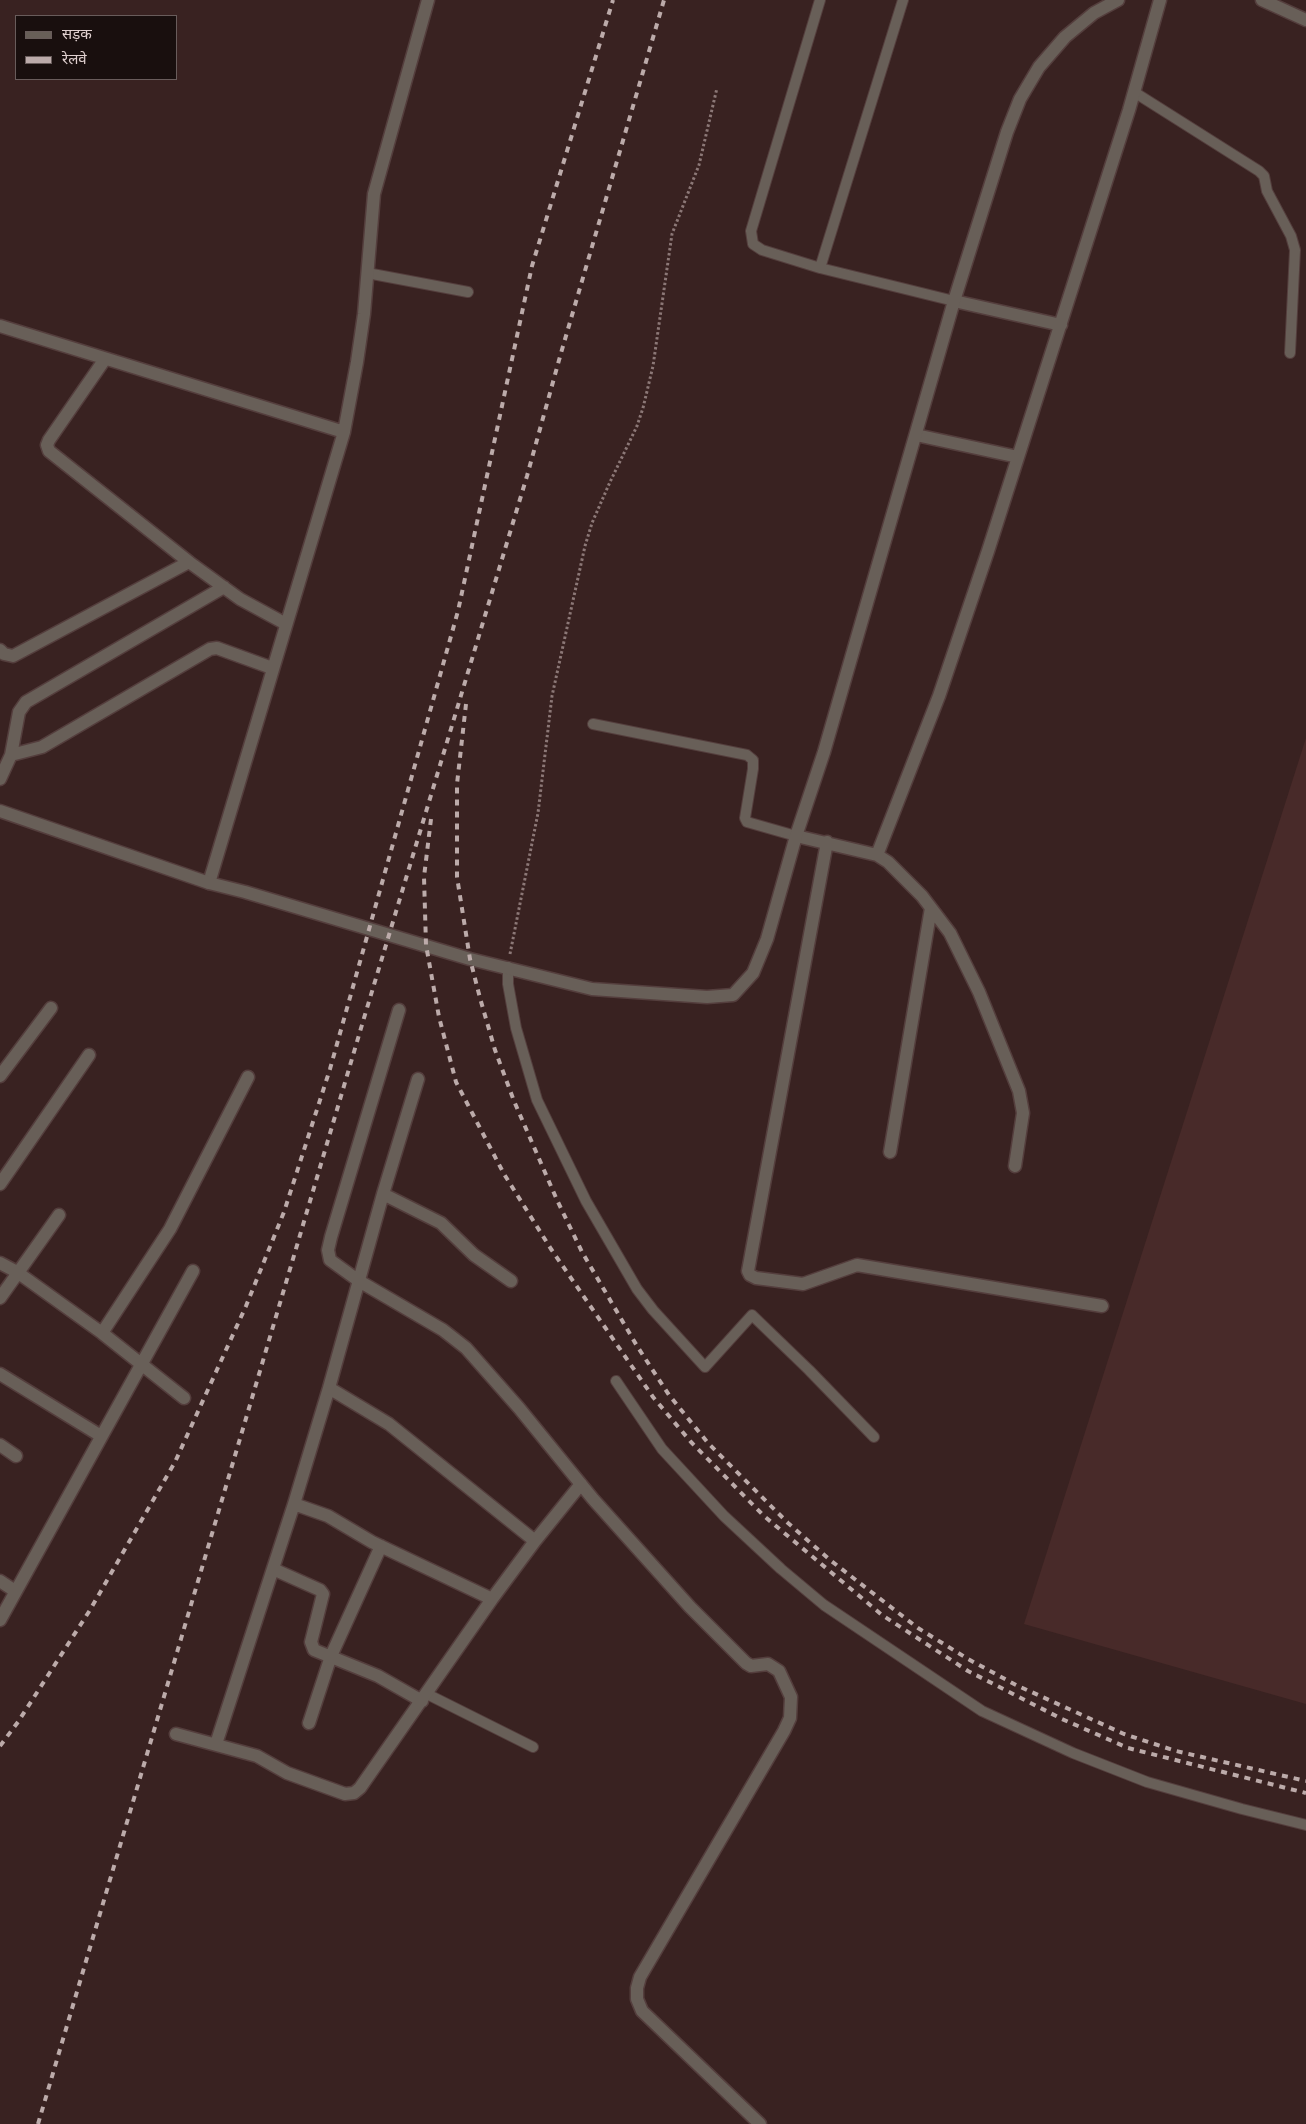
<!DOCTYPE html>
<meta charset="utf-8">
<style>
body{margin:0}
#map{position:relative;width:1306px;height:2124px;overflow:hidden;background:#392221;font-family:Inter,"Noto Sans Devanagari",sans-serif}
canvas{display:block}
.legend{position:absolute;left:15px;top:15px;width:162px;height:65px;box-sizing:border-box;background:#190f0e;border:1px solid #695c5b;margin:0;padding:6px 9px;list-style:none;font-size:15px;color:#e0d0cf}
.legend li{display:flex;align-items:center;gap:10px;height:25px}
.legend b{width:25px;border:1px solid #695c5b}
</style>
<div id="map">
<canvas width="1306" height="2124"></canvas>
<ul class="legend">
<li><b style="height:6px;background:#685f58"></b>सड़क</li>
<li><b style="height:6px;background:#bcabaa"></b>रेलवे</li>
</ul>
</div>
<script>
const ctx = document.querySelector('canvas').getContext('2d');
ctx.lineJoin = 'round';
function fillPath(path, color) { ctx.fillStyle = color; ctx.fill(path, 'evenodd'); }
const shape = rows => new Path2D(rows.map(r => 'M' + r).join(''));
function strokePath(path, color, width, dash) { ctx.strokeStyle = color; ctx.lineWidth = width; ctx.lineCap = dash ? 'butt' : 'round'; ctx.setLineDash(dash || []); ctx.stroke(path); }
fillPath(shape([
 [1306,738,1306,1704,1024,1624]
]), '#482a29');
const service = shape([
 [820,0,751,231,753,244,762,250,820,268,954,301],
 [1134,92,1259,171,1264,176,1267,191,1291,236,1295,250,1290,353],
 [820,268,903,0],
 [367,273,468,292],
 [593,724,747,755,753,760,753,769,745,818,747,822,796,836],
 [508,967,508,984,516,1028,537,1100,586,1201,637,1289,653,1310,705,1367,752,1315,809,1370,874,1437],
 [616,1381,662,1449,724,1516,781,1569,824,1605,982,1711,1073,1753,1147,1782,1242,1809,1306,1825],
 [427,1694,533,1747]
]);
const minor = shape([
 [1262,0,1306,20],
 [954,301,1061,325],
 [0,326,344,432],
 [105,359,49,440,47,445,49,451,189,562,240,599,286,624],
 [916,435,1018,457],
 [0,650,4,654,13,656,189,562],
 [11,755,42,747,210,649,217,648,272,668],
 [0,779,11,755,19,712,26,702,224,587],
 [796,836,877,855,888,862,922,896,950,933,979,992,1019,1091,1023,1113,1015,1166],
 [827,842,748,1271,750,1275,756,1278,803,1284,857,1265,1102,1306],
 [877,855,939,696,988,551,1129,110,1160,0],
 [209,883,344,432,357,362,364,314,374,194,428,0],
 [399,1010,331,1237,328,1250,330,1260,359,1281,443,1330,466,1348,519,1408,593,1499,690,1607,746,1663,751,1666,768,1664,779,1671,791,1697,790,1718,784,1731,640,1977,637,1988,637,1999,642,2011,760,2124],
 [0,1076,51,1008],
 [890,1152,931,908],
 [0,1184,89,1055],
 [383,1194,441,1223,474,1255,511,1281],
 [0,1263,17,1272,102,1333,184,1398],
 [0,1298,59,1215],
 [102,1333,170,1229,248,1077],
 [0,1374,101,1436],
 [329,1388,389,1424,535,1541],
 [0,1445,16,1456],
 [294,1504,328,1516,372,1542,492,1599],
 [273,1569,320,1590,323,1594,311,1642,314,1650,378,1676,422,1701],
 [0,1581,15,1591],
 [0,1620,193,1271],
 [309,1723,331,1656,381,1546],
 [176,1734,257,1756,287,1773,345,1794,354,1793,360,1788,492,1599,535,1541,581,1484],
 [216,1744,294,1504,329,1388,383,1194,418,1079]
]);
const tertiary = shape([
 [0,811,209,883,245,892,470,959,592,989,707,997,733,995,753,973,767,939,796,836,824,752,954,301,1007,132,1020,99,1039,67,1065,37,1094,13,1118,0]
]);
strokePath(service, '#543e3d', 12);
strokePath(minor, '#543e3d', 15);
strokePath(tertiary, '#543e3d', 15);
strokePath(shape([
 [510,954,538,813,552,696,585,546,592,523,610,482,637,426,643,408,653,366,672,234,699,165,717,88]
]), '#8c7877', 3, [2.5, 2.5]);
strokePath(service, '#685f58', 10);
strokePath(minor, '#685f58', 12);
strokePath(tertiary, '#685f58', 12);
strokePath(shape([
 [466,704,457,784,457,877,470,959,480,998,495,1050,514,1101,557,1200,582,1252,637,1346,669,1395,708,1443,788,1523,830,1560,918,1628,968,1659,1016,1685,1124,1734,1176,1751,1306,1781],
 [431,819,424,877,426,945,439,1017,456,1082,504,1174,551,1249,653,1397,691,1442,764,1516,882,1615,968,1671,1062,1719,1128,1748,1306,1793],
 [0,1746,18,1722,90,1610,175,1462,246,1306,284,1212,330,1069,458,611,532,266,613,0],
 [38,2124,364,1018,527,476,561,353,664,0]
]), '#bcabaa', 4, [6, 6]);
</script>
